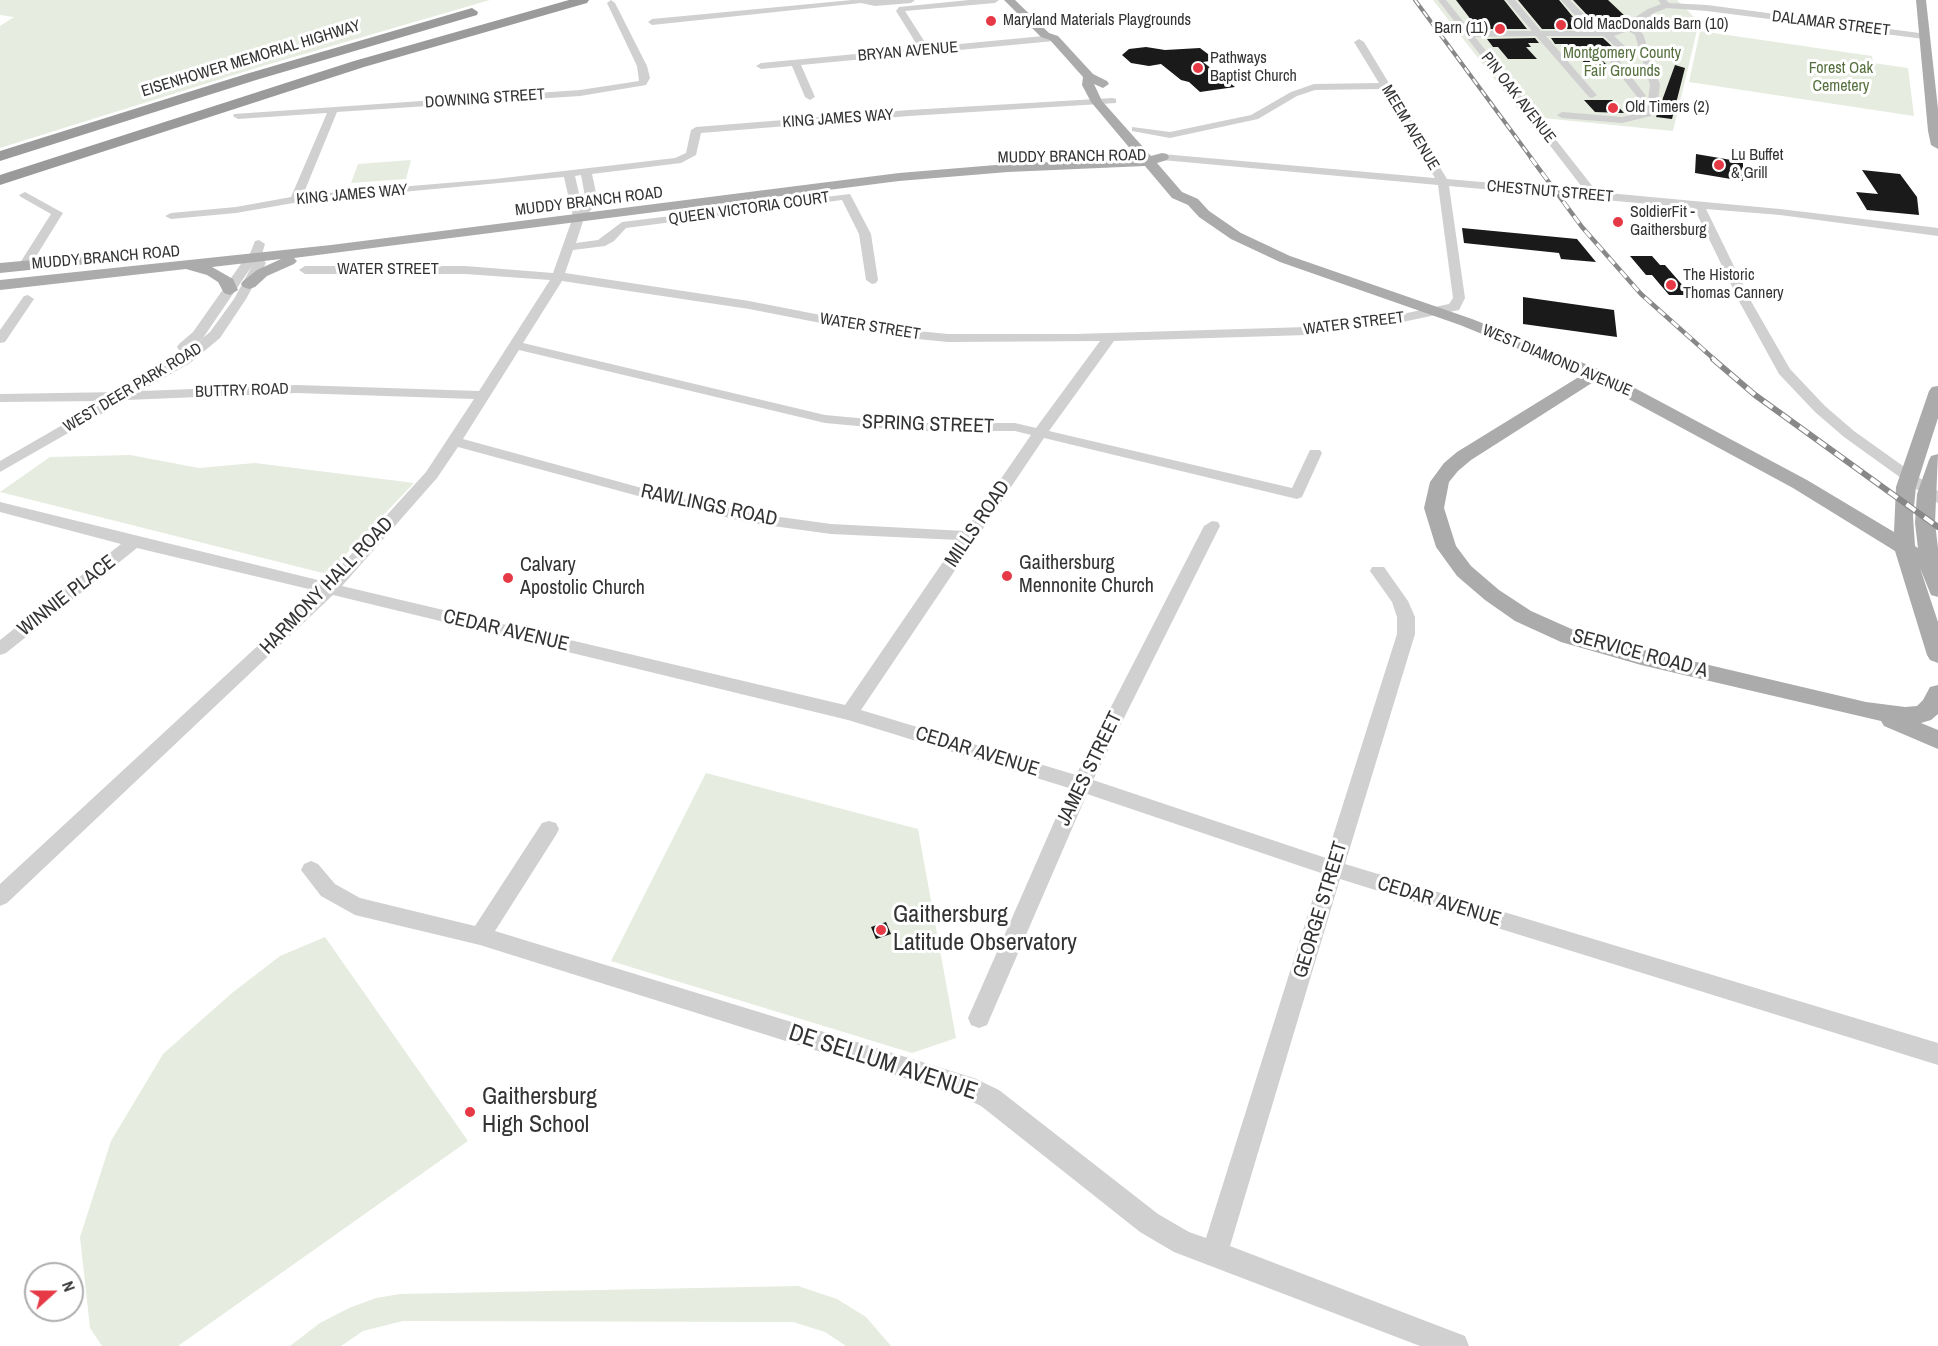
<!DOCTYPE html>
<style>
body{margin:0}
#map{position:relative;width:1938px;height:1346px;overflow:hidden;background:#fff;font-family:"Archivo Narrow",sans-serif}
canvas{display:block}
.north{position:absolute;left:24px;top:1262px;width:60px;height:60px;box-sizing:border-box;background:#fff;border:2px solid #adadad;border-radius:50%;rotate:69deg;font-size:16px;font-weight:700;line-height:24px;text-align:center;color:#333}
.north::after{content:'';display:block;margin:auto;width:21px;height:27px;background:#e63946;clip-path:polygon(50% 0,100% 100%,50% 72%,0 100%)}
</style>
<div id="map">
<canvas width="1938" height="1346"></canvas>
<div class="north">N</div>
</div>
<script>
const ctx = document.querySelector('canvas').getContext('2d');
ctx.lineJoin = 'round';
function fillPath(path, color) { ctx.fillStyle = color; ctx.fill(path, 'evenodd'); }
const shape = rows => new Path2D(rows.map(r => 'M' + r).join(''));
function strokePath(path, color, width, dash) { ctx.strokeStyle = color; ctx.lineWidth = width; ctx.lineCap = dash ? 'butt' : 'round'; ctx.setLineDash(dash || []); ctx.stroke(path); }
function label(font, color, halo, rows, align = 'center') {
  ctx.font = font + ' "Archivo Narrow",sans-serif'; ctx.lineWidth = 6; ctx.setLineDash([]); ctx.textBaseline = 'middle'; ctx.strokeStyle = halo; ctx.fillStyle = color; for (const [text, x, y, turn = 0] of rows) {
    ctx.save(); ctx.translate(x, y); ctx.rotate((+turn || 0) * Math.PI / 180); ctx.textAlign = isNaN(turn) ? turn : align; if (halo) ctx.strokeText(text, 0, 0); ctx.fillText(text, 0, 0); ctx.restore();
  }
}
fillPath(shape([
 [0,0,490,0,256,68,0,148,0,26,14,17,0,15],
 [1433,0,1677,0,1699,22,1673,131,1523,116],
 [1700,31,1872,56,1873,63,1908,68,1914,116,1689,82],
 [411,160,406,179,351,183,358,164],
 [130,455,199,468,255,463,414,483,327,574,0,492,50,457],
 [706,773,918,829,956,1038,912,1053,611,961],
 [325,937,468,1141,178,1346,102,1346,90,1328,80,1237,111,1141,163,1054,232,993,280,956],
 [798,1286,837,1299,866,1317,891,1346,846,1346,825,1332,793,1322,403,1321,363,1331,341,1346,290,1346,320,1323,349,1308,376,1298,400,1294]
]), '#e6ecdf');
fillPath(shape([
 [1456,0,1504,0,1527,29,1478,29],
 [1518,0,1559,0,1573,17,1570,18,1576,20,1584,29,1542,29],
 [1573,0,1608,0,1626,17,1589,17],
 [1535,38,1539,43,1528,43,1531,47,1526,47,1537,59,1508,59,1498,47,1493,47,1487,39],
 [1551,38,1603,38,1618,52,1600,52,1605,58,1600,58,1611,69,1590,69,1567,44,1555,44],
 [1146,47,1165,50,1200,48,1216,60,1203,62,1235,87,1200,92,1189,82,1181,80,1161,64,1149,66,1131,63,1122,55,1129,49],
 [1675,65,1685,68,1672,119,1656,117],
 [1584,100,1612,100,1624,113,1595,112],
 [1696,154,1743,162,1743,181,1695,173],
 [1862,170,1900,174,1917,197,1919,215,1867,210,1856,192,1878,194],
 [1462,228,1577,239,1596,262,1561,259,1559,253,1464,243],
 [1630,256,1652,256,1660,265,1665,265,1691,295,1669,295,1652,275,1646,275],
 [1523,297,1614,310,1617,337,1523,324],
 [886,922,891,934,876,939,871,927]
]), '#1a1a1a');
fillPath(shape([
 [611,0,615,3,647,66,650,78,646,85,580,96,337,112,303,195,495,179,675,158,686,153,691,130,696,127,909,110,1113,98,1116,99,1116,103,909,116,701,133,696,155,681,163,592,174,598,202,584,218,576,243,598,240,622,222,850,194,871,234,878,280,876,283,872,284,866,280,859,234,842,200,626,228,614,241,605,246,573,250,565,273,749,301,887,328,948,334,1075,334,1307,327,1393,316,1449,304,1453,298,1438,185,1162,160,1157,157,1162,154,1435,178,1382,89,1315,90,1297,96,1258,119,1170,138,1132,131,1132,127,1170,132,1251,115,1291,92,1314,84,1379,83,1354,42,1359,39,1364,42,1447,179,1585,191,1438,0,1446,0,1471,31,1532,31,1506,0,1515,0,1541,31,1589,31,1561,0,1570,0,1599,30,1615,30,1648,9,1661,4,1658,0,1666,0,1669,3,1707,5,1927,34,1927,38,1924,39,1707,11,1667,8,1654,13,1635,27,1643,34,1660,85,1657,108,1651,116,1622,123,1562,118,1557,115,1562,112,1622,117,1643,112,1647,108,1650,85,1635,35,1628,31,1614,36,1631,52,1620,62,1646,96,1641,99,1638,98,1610,62,1621,52,1604,36,1546,36,1595,93,1597,95,1592,98,1589,97,1536,36,1475,37,1597,192,1780,209,1938,228,1938,236,1780,215,1706,209,1752,303,1790,369,1825,406,1854,431,1938,491,1938,503,1933,501,1844,437,1815,412,1779,374,1740,303,1694,208,1449,186,1465,298,1459,310,1393,324,1307,335,1114,341,1049,431,1292,488,1310,450,1320,450,1322,453,1302,497,1297,499,1044,438,861,710,1076,775,1204,526,1212,521,1218,522,1220,526,1093,780,1326,858,1397,634,1397,617,1392,602,1370,571,1372,567,1384,567,1408,601,1415,617,1415,634,1345,864,1938,1043,1938,1065,1340,879,1230,1246,1465,1336,1469,1346,1420,1346,1174,1252,1140,1232,981,1106,961,1096,480,945,355,915,321,896,301,870,304,864,311,861,318,864,335,884,360,898,475,926,542,823,549,821,556,823,559,829,556,835,495,931,974,1078,999,1090,1158,1214,1189,1232,1206,1238,1321,873,1087,794,990,1018,987,1025,979,1028,971,1025,968,1018,1069,788,848,720,333,595,7,903,0,906,0,884,317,591,137,548,6,653,0,655,0,640,121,544,0,512,0,502,326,582,426,472,474,399,297,393,126,400,0,472,0,461,104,401,0,402,0,394,119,392,180,357,210,332,234,299,252,266,203,338,189,350,179,350,177,347,179,344,193,332,243,261,249,256,255,241,259,240,265,244,261,257,266,263,246,299,220,338,190,363,141,391,297,385,479,391,550,280,465,274,305,274,299,270,305,266,465,266,553,273,573,217,564,177,305,201,236,213,171,219,165,216,171,213,236,207,291,197,327,113,238,119,233,116,234,114,580,90,639,81,637,66,607,3,611,0],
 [581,175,586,202,582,206,575,176,581,175],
 [562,281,749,309,887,336,948,342,1100,341,1036,428,1015,423,912,423,825,415,523,343,562,281],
 [519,350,825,423,912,431,1015,431,1031,435,965,531,831,524,751,513,671,496,463,439,519,350],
 [458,447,664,503,751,523,831,534,958,540,845,705,342,586,437,478,458,447],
 [852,0,915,0,911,3,875,6,861,3,652,25,648,22,652,19,852,0],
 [969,0,999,0,995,3,905,11,928,47,1054,35,1058,38,1054,41,801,65,815,97,810,100,805,97,792,66,761,69,756,66,761,63,919,48,896,11,899,7,969,0],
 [25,192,63,213,30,266,24,270,18,266,51,214,21,197,19,195,25,192],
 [28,295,34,299,5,342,0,343,0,330,24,296,28,295]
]), '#d0d0d0');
fillPath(shape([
 [1004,0,1015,0,1049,33,1058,36,1093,74,1107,81,1109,84,1103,88,1094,84,1102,101,1151,156,1162,153,1167,154,1169,157,1167,160,1157,163,1182,192,1198,199,1209,211,1241,233,1290,256,1472,319,1601,370,1807,480,1894,532,1896,487,1929,391,1932,387,1938,386,1938,418,1916,487,1913,516,1915,546,1918,548,1915,523,1917,494,1929,460,1931,456,1938,454,1935,523,1938,548,1938,597,1931,595,1920,568,1938,622,1938,663,1930,660,1927,655,1895,551,1793,488,1595,381,1471,460,1458,471,1449,482,1444,508,1456,546,1471,566,1499,590,1531,611,1576,631,1641,649,1866,702,1905,707,1917,706,1923,700,1930,687,1938,685,1938,714,1931,720,1921,723,1938,730,1938,749,1884,726,1881,721,1641,665,1561,642,1515,621,1485,600,1457,576,1436,547,1424,508,1430,482,1444,463,1457,452,1582,375,1460,325,1280,262,1231,239,1199,217,1188,205,1172,198,1145,166,1008,172,899,181,294,258,297,261,294,264,267,276,255,287,249,289,243,287,241,284,243,281,257,270,281,259,212,267,233,279,238,290,230,295,224,293,218,282,207,275,186,269,0,290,0,280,331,245,899,173,1008,164,1138,158,1091,102,1082,85,1083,77,1050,40,1041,37,1004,0],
 [1916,0,1926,0,1938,109,1938,149,1931,145,1928,131,1916,0],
 [122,252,127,254,130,257,127,260,0,273,0,263,122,252]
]), '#ababab');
fillPath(shape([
 [569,0,589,0,587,3,364,67,0,185,0,175,354,61,569,0],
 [472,8,478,12,477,15,256,80,0,161,0,151,246,74,472,8]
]), '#9a9a9a');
const railFar2 = shape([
 [1415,0,1532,159]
]);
const railFar1 = shape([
 [1531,158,1582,227,1641,294,1715,360]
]);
const rail = shape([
 [1713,359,1755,395,1938,527]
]);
strokePath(railFar2, '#888', 4);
strokePath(railFar1, '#888', 4.5);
strokePath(rail, '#888', 6);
strokePath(railFar2, '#fff', 2, [7]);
strokePath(railFar1, '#fff', 3, [9]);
strokePath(rail, '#fff', 4, [11]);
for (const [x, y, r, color] of [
 [991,21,6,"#e63946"],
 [1561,25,6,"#e63946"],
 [1500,29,6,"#e63946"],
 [1198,68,6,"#e63946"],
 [1613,108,6,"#e63946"],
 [1719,165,6,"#e63946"],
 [1618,222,6,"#e63946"],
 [1671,285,6,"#e63946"],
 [1007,576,6,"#e63946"],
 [508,578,6,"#e63946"],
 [881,930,6,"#e63946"],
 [470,1112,6,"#e63946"]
]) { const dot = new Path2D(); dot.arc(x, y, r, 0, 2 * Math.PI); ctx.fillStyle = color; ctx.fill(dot); strokePath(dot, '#fff', 2); }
label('16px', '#333', '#fff', [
 ["Maryland Materials Playgrounds",1003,21],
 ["Old MacDonalds Barn (10)",1573,25],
 ["Barn (11)",1488,29,"right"],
 ["Pathways",1210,59],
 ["Baptist Church",1210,77],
 ["Old Timers (2)",1625,108],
 ["Lu Buffet",1731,156],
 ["& Grill",1731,174],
 ["SoldierFit -",1630,213],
 ["Gaithersburg",1630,231],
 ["The Historic",1683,276],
 ["Thomas Cannery",1683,294]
], 'left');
label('16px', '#333', '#fff', [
 ["DALAMAR STREET",1831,24,7],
 ["BRYAN AVENUE",908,52,-5],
 ["EISENHOWER MEMORIAL HIGHWAY",251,59,-17],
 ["PIN OAK AVENUE",1518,98,52],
 ["DOWNING STREET",485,99,-4],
 ["KING JAMES WAY",838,119,-4],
 ["MEEM AVENUE",1410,128,59],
 ["MUDDY BRANCH ROAD",1072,157,-1],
 ["CHESTNUT STREET",1550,192,5],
 ["KING JAMES WAY",352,195,-5],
 ["MUDDY BRANCH ROAD",589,202,-7],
 ["QUEEN VICTORIA COURT",749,209,-8],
 ["MUDDY BRANCH ROAD",106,258,-5],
 ["WATER STREET",388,270],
 ["WATER STREET",1354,324,-7],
 ["WATER STREET",870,327,9],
 ["WEST DIAMOND AVENUE",1557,361,23],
 ["WEST DEER PARK ROAD",133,388,-31],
 ["BUTTRY ROAD",242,391,-2]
]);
label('16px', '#56703f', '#fff', [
 ["Montgomery County",1622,54],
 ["Fair Grounds",1622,72],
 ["Forest Oak",1841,69],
 ["Cemetery",1841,87]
]);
label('20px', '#333', '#fff', [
 ["SPRING STREET",928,425,2],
 ["RAWLINGS ROAD",709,506,12],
 ["MILLS ROAD",978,524,-56],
 ["HARMONY HALL ROAD",327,586,-46],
 ["WINNIE PLACE",67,596,-38],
 ["CEDAR AVENUE",506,631,13],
 ["SERVICE ROAD A",1640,654,15],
 ["CEDAR AVENUE",977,752,17],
 ["JAMES STREET",1090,769,-64],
 ["CEDAR AVENUE",1439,902,17],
 ["GEORGE STREET",1321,910,-73]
]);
label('20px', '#333', '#fff', [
 ["Gaithersburg",1019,564],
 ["Mennonite Church",1019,587],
 ["Calvary",520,566],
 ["Apostolic Church",520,589]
], 'left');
label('24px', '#333', '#fff', [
 ["Gaithersburg",893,916],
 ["Latitude Observatory",893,944],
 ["Gaithersburg",482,1098],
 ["High School",482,1126]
], 'left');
label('24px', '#333', '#fff', [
 ["DE SELLUM AVENUE",883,1063,18]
]);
</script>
